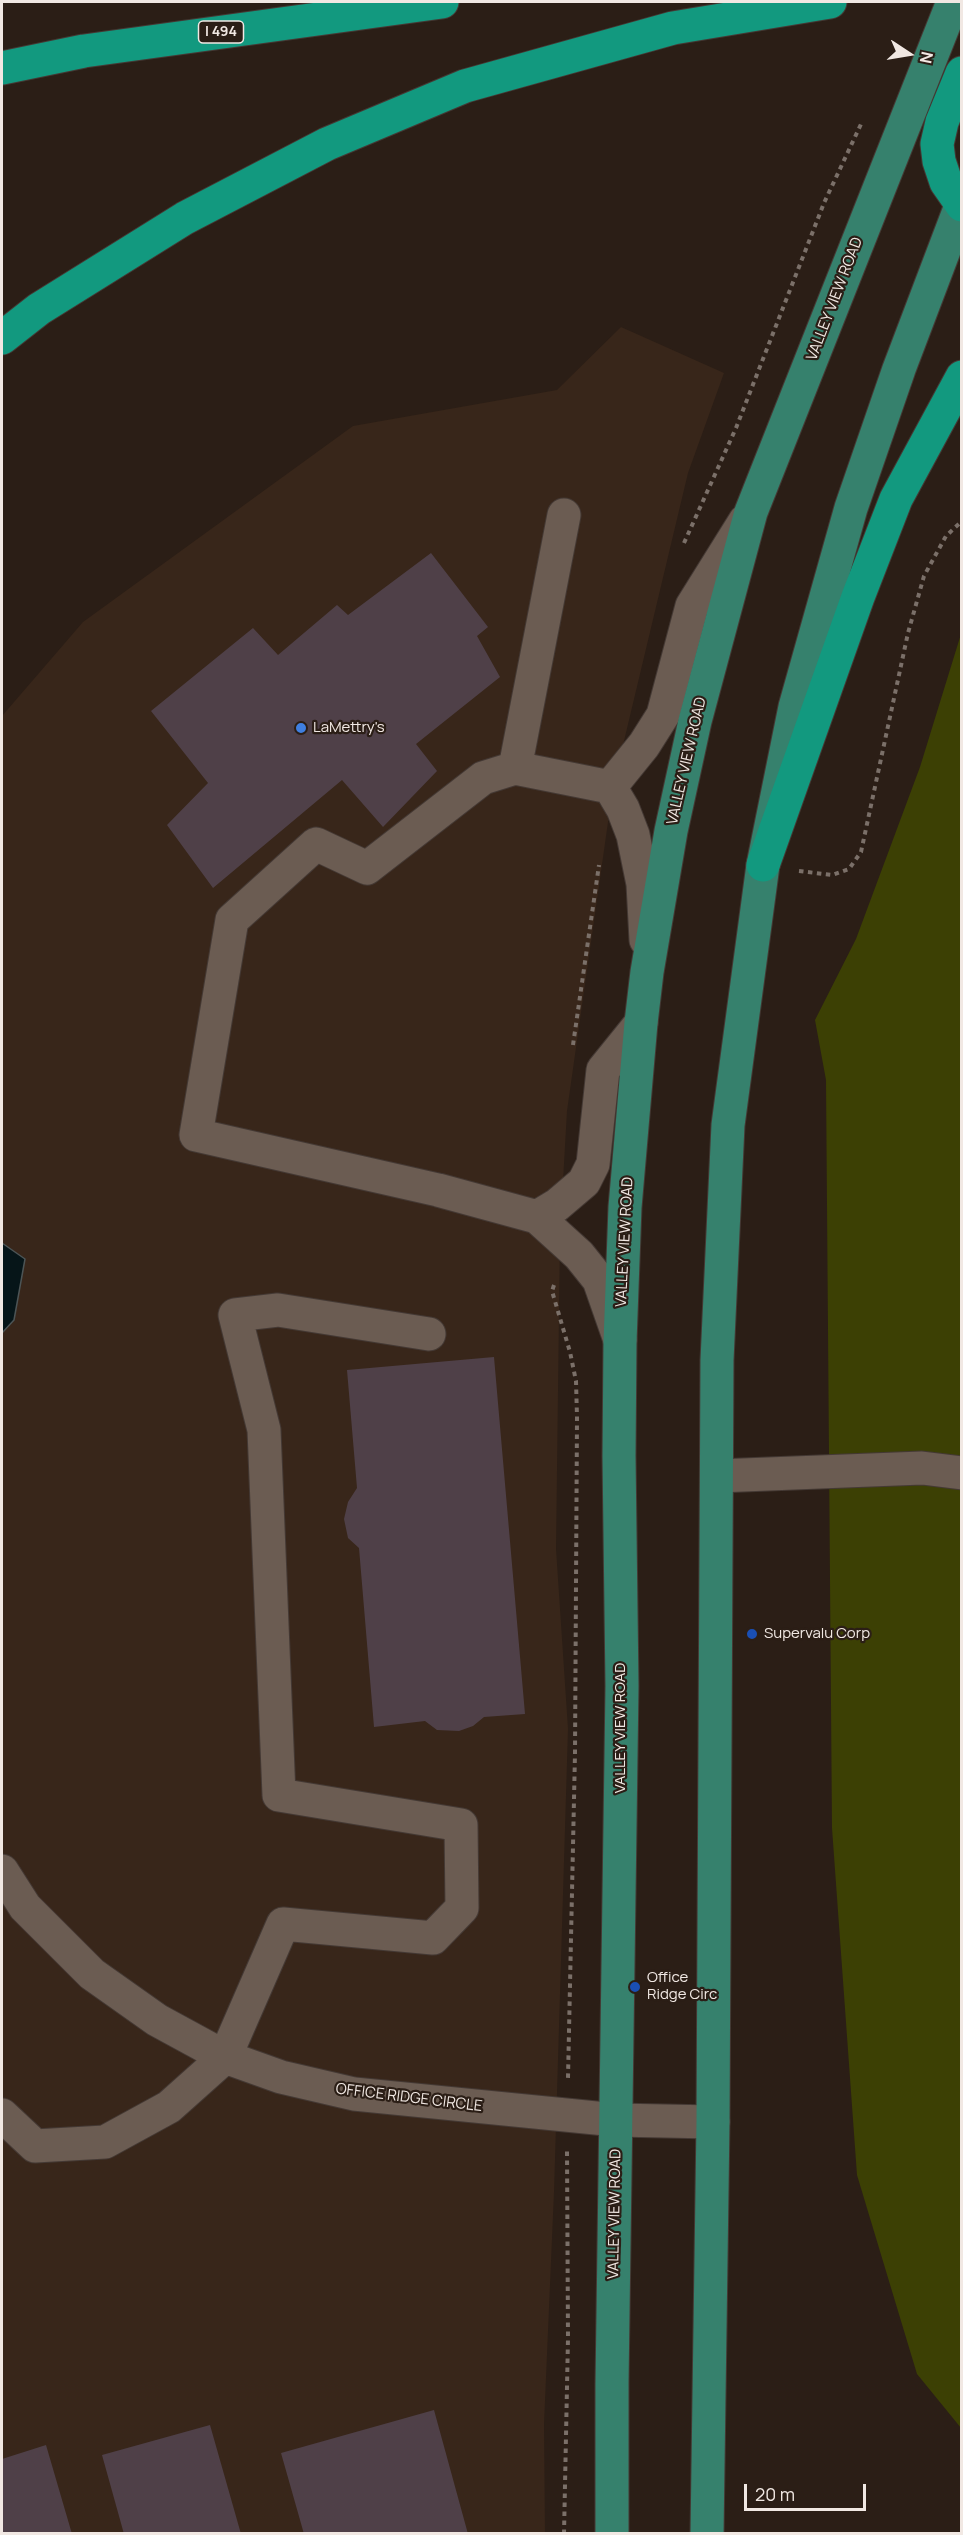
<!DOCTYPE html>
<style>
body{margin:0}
#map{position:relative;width:963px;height:2535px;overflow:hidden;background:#2b1e16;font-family:Manrope,sans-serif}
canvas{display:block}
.frame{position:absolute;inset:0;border:3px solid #f1e8e3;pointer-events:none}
.north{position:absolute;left:879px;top:24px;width:60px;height:60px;-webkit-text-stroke:4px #2b1e16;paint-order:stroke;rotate:102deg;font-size:16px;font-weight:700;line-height:24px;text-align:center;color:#f1e8e3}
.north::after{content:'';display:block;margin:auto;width:21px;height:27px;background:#f1e8e3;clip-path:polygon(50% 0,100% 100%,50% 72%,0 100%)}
.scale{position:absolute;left:744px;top:2484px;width:122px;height:27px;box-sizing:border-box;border:3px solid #f1e8e3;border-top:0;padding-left:8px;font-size:18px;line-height:21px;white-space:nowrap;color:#f1e8e3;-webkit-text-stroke:4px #2b1e16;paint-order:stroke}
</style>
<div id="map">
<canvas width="963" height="2535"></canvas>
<div class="frame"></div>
<div class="north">N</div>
<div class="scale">20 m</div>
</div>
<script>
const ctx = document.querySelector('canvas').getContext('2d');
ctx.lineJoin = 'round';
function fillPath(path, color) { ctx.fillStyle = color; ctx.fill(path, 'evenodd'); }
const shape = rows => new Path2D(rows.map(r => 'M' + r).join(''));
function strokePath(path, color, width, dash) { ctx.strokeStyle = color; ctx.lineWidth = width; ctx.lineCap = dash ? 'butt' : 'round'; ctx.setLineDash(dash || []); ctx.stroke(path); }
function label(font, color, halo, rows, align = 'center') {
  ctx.font = font + ' Manrope,sans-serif'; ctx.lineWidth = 4.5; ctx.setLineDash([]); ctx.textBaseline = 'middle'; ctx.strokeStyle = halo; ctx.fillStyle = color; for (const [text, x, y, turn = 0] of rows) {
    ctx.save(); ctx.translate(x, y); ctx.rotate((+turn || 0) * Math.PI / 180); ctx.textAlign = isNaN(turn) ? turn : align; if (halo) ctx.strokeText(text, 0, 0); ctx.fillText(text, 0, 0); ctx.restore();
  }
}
fillPath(shape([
 [621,327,724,373,688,473,613,787,567,1111,560,1234,556,1549,568,1729,554,2192,544,2424,545,2533,2,2534,2,716,83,622,353,426,557,390]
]), '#38261a');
fillPath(shape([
 [961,634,961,2428,917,2374,857,2175,832,1828,826,1080,815,1020,856,939,920,767]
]), '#3c4004');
const water = shape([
 [2,1243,25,1259,14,1320,2,1333,2,1243]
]);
fillPath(water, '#061518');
strokePath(water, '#4c5455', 1.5);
fillPath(shape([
 [431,553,488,627,477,636,500,677,416,744,437,771,383,827,342,780,213,888,167,825,208,783,151,711,253,628,278,655,337,605,348,615],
 [494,1357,525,1714,484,1717,473,1726,459,1731,437,1730,425,1721,374,1727,359,1548,348,1538,344,1519,348,1502,357,1488,347,1370],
 [434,2410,468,2534,304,2534,281,2453],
 [210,2425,241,2534,124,2534,102,2455],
 [46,2445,72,2534,2,2534,2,2459]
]), '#4f4048');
const minor = shape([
 [564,515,515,768,610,787,623,809,633,835,643,884,646,940],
 [515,768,483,778,367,868,316,844,232,920,196,1135,438,1190,537,1217,579,1255,599,1280,620,1340],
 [610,787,644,745,663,715,692,606,745,521],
 [537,1217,557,1205,584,1182,593,1164,603,1070,641,1023],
 [717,1476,922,1468,962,1473],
 [2,1871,25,1907,92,1974,157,2020,225,2057,281,2077,354,2094,616,2120,713,2122],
 [2,2115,35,2146,105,2142,169,2107,225,2057,283,1924,433,1938,462,1908,461,1825,279,1795,264,1430,235,1315,278,1310,429,1334]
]);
const major = shape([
 [612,2534,612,2383,622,1686,619,1456,620,1342,625,1207,641,1023,647,972,671,831,695,721,751,512,953,2],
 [707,2534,713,2122,717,1360,728,1125,763,865,795,707,851,508,899,369,962,203]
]);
const highway = shape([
 [2,68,84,51,442,2],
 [962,73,942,122,937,144,939,161,946,182,962,205],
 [2,338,39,309,185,218,327,144,465,86,673,28,830,2],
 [763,865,858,597,896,499,962,377]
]);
strokePath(minor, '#443934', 35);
strokePath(major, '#443934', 35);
strokePath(highway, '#443934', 35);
strokePath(shape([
 [684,543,736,428,824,203,862,122],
 [799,871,832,875,849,869,861,852,908,633,924,576,946,536,962,521],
 [573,1045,599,865],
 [554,1285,552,1291,570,1352,576,1381,577,1417,575,1753,568,2078],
 [564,2534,568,2338,567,2151]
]), '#7b7069', 4, [4.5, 4.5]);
strokePath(minor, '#6b5c52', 33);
strokePath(major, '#36816d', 33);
strokePath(highway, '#12997f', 33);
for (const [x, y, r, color] of [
 [301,728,6,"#3f7fe0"],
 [752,1634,6,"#1a4fb4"],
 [635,1987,6,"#1a4fb4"]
]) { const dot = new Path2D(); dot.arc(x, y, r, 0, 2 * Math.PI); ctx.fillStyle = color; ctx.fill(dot); strokePath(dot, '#2b1e16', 2); }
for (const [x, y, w] of [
 [221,32,45]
]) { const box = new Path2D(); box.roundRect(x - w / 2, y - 11, w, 22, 4.5); ctx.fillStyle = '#2b1e16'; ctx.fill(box); strokePath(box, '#f1e8e3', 1.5); }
label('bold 14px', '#f1e8e3', null, [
 ["I 494",221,32]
]);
label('15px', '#f1e8e3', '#2b1e16', [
 ["VALLEY VIEW ROAD",835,299,-69],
 ["VALLEY VIEW ROAD",687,761,-77],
 ["VALLEY VIEW ROAD",625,1242,-87],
 ["VALLEY VIEW ROAD",621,1728,-90],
 ["OFFICE RIDGE CIRCLE",409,2098,7],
 ["VALLEY VIEW ROAD",615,2214,-89]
]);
label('15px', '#f1e8e3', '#2b1e16', [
 ["LaMettry's",313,728],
 ["Supervalu Corp",764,1634],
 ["Office",647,1978],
 ["Ridge Circ",647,1995]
], 'left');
</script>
